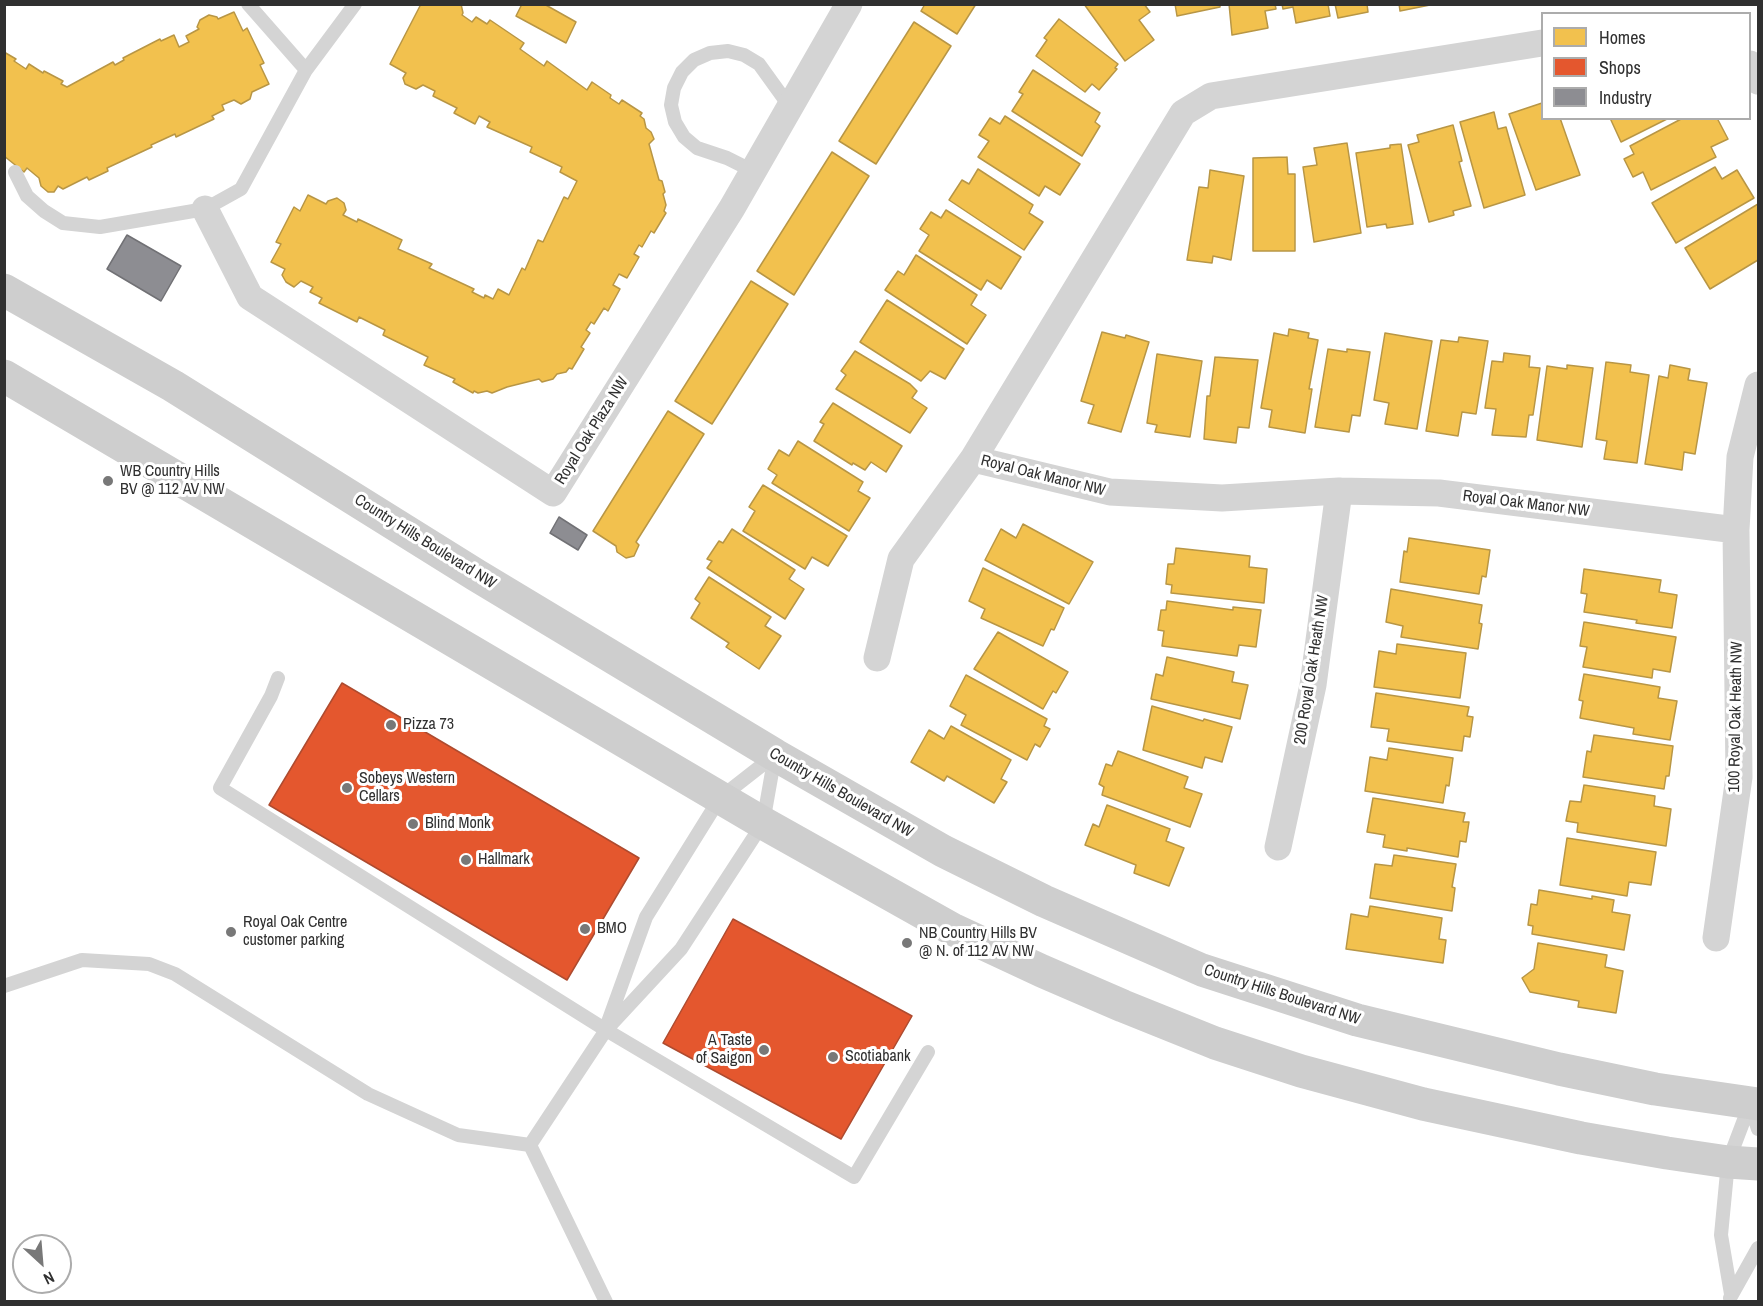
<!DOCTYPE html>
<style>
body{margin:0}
#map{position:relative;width:1763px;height:1306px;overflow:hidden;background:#fff;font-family:"Archivo Narrow",sans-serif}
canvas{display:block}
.frame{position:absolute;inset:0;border:6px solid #303030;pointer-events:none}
.legend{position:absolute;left:1541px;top:12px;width:210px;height:108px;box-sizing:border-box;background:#fff;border:2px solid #acacac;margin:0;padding:8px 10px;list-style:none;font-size:18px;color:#303030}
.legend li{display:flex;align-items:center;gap:12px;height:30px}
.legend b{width:30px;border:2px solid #acacac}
.north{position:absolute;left:12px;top:1234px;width:60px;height:60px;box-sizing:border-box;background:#fff;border:2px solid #acacac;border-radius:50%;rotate:154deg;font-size:16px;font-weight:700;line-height:24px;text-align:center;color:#303030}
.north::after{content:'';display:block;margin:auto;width:21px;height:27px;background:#787878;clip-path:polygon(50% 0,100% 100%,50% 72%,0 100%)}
</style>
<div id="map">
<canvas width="1763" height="1306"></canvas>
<div class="frame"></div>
<ul class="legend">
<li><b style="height:16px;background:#f2c14e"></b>Homes</li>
<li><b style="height:16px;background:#e4572e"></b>Shops</li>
<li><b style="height:16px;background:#8d8d92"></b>Industry</li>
</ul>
<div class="north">N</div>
</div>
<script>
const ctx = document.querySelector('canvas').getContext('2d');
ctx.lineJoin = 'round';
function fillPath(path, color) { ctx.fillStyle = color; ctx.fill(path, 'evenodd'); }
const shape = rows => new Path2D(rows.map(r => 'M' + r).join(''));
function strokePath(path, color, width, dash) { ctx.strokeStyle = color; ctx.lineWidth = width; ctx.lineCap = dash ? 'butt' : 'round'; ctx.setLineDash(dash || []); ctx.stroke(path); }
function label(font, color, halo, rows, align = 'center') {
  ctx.font = font + ' "Archivo Narrow",sans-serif'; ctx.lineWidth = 6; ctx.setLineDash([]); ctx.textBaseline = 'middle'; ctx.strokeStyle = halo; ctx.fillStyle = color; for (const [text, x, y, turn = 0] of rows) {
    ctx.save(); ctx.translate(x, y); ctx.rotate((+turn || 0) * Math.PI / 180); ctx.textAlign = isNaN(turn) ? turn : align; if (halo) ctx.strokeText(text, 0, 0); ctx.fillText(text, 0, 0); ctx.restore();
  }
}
const homes = shape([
 [421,4,461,4,463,13,462,15,472,22,476,17,487,24,490,20,524,43,520,49,544,66,547,61,587,90,592,82,611,95,610,98,619,104,622,100,642,113,640,116,644,119,646,128,651,132,654,139,649,144,659,180,662,181,665,192,663,194,666,205,664,211,666,213,654,233,651,231,642,247,639,245,634,254,639,257,627,278,619,274,613,285,620,289,608,311,604,308,594,324,591,322,586,330,590,333,581,347,584,349,572,369,569,368,566,372,557,374,553,379,542,382,539,379,507,387,492,393,487,391,478,393,474,391,473,393,453,382,455,379,424,365,428,357,383,335,385,330,359,317,357,322,319,303,322,298,310,292,313,287,301,281,294,287,286,282,282,275,285,269,271,262,281,244,276,242,294,207,300,211,308,195,326,204,328,201,337,198,344,203,346,210,343,215,357,222,358,219,402,240,398,249,432,264,429,268,474,289,472,292,484,298,485,295,493,299,498,289,509,295,522,268,525,270,538,240,543,242,564,197,568,199,577,181,560,172,562,167,530,152,532,147,487,127,490,122,479,116,475,124,454,113,457,108,433,96,435,91,423,85,416,89,405,84,403,78,406,73,390,64,421,4],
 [522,4,544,4,576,22,566,43,516,16,522,4],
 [925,4,976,4,957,34,921,11,925,4],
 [1084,4,1144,4,1150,12,1139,20,1154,40,1125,61,1084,4],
 [1175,4,1220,4,1220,7,1177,16,1175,4],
 [1229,4,1275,4,1276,9,1265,11,1268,28,1232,35,1229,4],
 [1282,4,1328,4,1330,16,1296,23,1293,7,1283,9,1282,4],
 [1335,4,1367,4,1368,12,1338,18,1335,4],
 [1399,4,1435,4,1400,11,1399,4],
 [234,12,243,31,247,28,264,63,260,65,269,84,252,92,250,99,241,104,234,100,222,105,224,110,212,116,214,119,176,137,175,134,151,145,152,147,107,168,108,171,89,180,87,177,63,189,58,186,54,192,48,192,41,186,39,178,27,168,24,172,4,156,4,52,16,59,14,61,26,69,29,64,43,73,44,71,63,81,61,84,67,87,113,62,115,65,124,60,123,58,160,39,161,41,174,35,179,47,189,42,186,36,199,29,197,27,200,20,209,15,217,17,218,19,234,12],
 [1059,19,1118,64,1115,68,1117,69,1099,90,1092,84,1085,92,1036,56,1047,40,1044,38,1059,19],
 [914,22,951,46,876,164,839,141,914,22],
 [1033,70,1100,113,1095,122,1100,126,1082,156,1012,111,1023,94,1019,92,1033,70],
 [1542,103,1542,118,1560,118,1580,175,1536,190,1509,114,1542,103],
 [1494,112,1498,129,1506,127,1525,195,1484,208,1460,122,1494,112],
 [1005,116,1080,164,1060,195,1045,186,1039,196,978,157,989,141,979,135,990,118,1000,124,1005,116],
 [1610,118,1669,118,1621,142,1610,118],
 [1683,118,1717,118,1728,139,1711,147,1716,157,1651,190,1643,172,1633,177,1624,159,1634,154,1630,146,1683,118],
 [1453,125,1462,161,1459,162,1471,206,1453,211,1454,215,1429,222,1408,145,1419,142,1417,135,1453,125],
 [1347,143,1361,233,1314,242,1303,167,1317,165,1314,148,1347,143],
 [1401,144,1413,224,1387,228,1386,224,1367,227,1356,153,1390,148,1390,145,1401,144],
 [832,152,869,176,794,295,757,271,832,152],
 [1287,157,1288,174,1295,174,1295,251,1253,251,1253,158,1287,157],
 [1715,167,1722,179,1737,170,1754,198,1676,243,1652,203,1715,167],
 [978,169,1033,205,1029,213,1043,222,1024,250,949,200,962,180,969,184,978,169],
 [1210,170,1244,176,1231,260,1213,256,1212,263,1187,260,1199,187,1208,188,1210,170],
 [1758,204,1758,260,1710,289,1685,248,1758,204],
 [946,210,1021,257,1001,289,987,280,981,290,919,251,929,235,920,229,931,212,941,218,946,210],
 [916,255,977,295,971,305,986,315,967,344,885,290,898,271,904,275,916,255],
 [751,281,788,304,712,424,675,401,751,281],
 [887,300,964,349,945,379,930,371,921,381,860,342,887,300],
 [1289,329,1309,333,1308,338,1318,340,1309,389,1312,389,1305,433,1269,427,1272,410,1261,408,1274,333,1288,336,1289,329],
 [1102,332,1125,338,1126,335,1149,342,1121,432,1088,423,1094,405,1081,401,1102,332],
 [1385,333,1432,341,1417,429,1385,424,1389,403,1374,400,1385,333],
 [1459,337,1488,341,1476,414,1462,412,1458,436,1426,431,1441,340,1458,342,1459,337],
 [1328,349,1347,352,1347,349,1370,352,1360,416,1352,415,1349,432,1315,427,1328,349],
 [855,351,910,384,917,391,912,398,927,408,910,433,836,389,846,375,841,371,855,351],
 [1504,353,1530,356,1529,367,1540,368,1533,415,1529,415,1526,437,1492,435,1496,409,1485,408,1492,361,1503,362,1504,353],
 [1157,354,1202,361,1190,437,1155,432,1157,425,1147,423,1157,354],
 [1215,357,1258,360,1249,428,1238,427,1236,443,1204,439,1207,396,1210,396,1215,357],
 [1606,362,1631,365,1630,372,1649,375,1637,463,1604,459,1607,441,1596,439,1606,362],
 [1567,365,1593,368,1582,447,1537,440,1547,366,1567,369,1567,365],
 [1670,365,1690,369,1688,380,1707,383,1695,454,1684,452,1682,470,1645,464,1659,376,1668,378,1670,365],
 [833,403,902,446,886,472,871,462,865,470,853,463,852,465,814,441,824,424,820,422,833,403],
 [668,411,704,434,636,542,639,545,634,556,626,558,617,552,616,546,593,531,668,411],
 [798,441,863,482,858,491,870,498,849,531,772,483,777,475,768,469,779,450,789,456,798,441],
 [763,485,847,536,828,566,812,557,805,569,743,531,755,511,749,507,763,485],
 [1023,524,1093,562,1069,604,985,560,1001,529,1016,538,1023,524],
 [732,529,795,570,789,579,804,589,785,619,707,568,712,561,707,559,719,541,723,543,732,529],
 [1409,538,1490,550,1486,577,1482,576,1479,594,1400,582,1404,551,1407,552,1409,538],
 [1176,548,1250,556,1249,567,1267,569,1264,603,1171,593,1172,585,1166,584,1168,564,1174,564,1176,548],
 [983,568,1064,608,1054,630,1051,629,1043,646,981,618,985,609,969,601,983,568],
 [1584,569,1661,580,1659,592,1677,595,1672,628,1636,623,1637,620,1584,612,1587,594,1581,593,1584,569],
 [709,577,771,617,765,626,781,636,759,669,726,647,729,643,691,618,700,603,695,599,709,577],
 [1391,589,1482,605,1479,623,1482,624,1478,649,1401,637,1403,626,1386,622,1391,589],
 [1167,601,1233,610,1233,607,1261,610,1256,647,1239,645,1237,656,1162,646,1164,631,1158,630,1161,610,1166,610,1167,601],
 [1584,622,1676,637,1670,672,1653,669,1652,678,1583,667,1587,647,1580,646,1584,622],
 [998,632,1068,672,1056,693,1053,691,1043,709,974,669,998,632],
 [1397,644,1466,653,1460,698,1374,687,1379,651,1396,654,1397,644],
 [1167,657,1234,672,1232,682,1248,685,1240,719,1151,699,1156,674,1163,676,1167,657],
 [1584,674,1660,687,1658,698,1677,701,1670,740,1633,734,1634,728,1580,718,1583,701,1579,700,1584,674],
 [966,675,1047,719,1044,726,1050,729,1040,747,1035,744,1027,760,961,725,966,715,950,706,966,675],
 [1376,693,1469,707,1467,716,1473,717,1470,737,1464,736,1462,751,1387,741,1389,729,1371,727,1376,693],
 [1152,706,1203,721,1204,719,1232,727,1222,762,1205,757,1202,768,1143,750,1152,706],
 [951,726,1011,760,1001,779,1007,782,994,803,947,776,944,781,911,762,929,730,944,739,951,726],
 [1594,735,1673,746,1669,776,1666,776,1664,789,1583,777,1587,751,1591,752,1594,735],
 [1389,748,1453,758,1449,786,1446,785,1443,803,1365,791,1370,757,1387,760,1389,748],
 [1118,751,1188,777,1184,788,1202,794,1190,827,1102,795,1104,787,1099,784,1106,764,1112,766,1118,751],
 [1584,785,1655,796,1654,806,1671,809,1666,846,1577,832,1578,823,1566,821,1570,801,1581,802,1584,785],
 [1373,798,1465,813,1463,822,1469,822,1466,842,1460,841,1458,857,1407,848,1407,851,1383,847,1385,835,1367,832,1373,798],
 [1107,805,1170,829,1166,841,1184,848,1169,886,1134,873,1136,865,1085,845,1093,824,1099,827,1107,805],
 [1567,838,1656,852,1651,885,1629,882,1627,896,1560,885,1567,838],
 [1394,855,1456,864,1452,887,1455,888,1452,911,1370,898,1375,864,1392,866,1394,855],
 [1539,890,1592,899,1592,896,1614,900,1612,912,1630,915,1624,950,1532,934,1533,926,1528,925,1531,904,1537,905,1539,890],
 [1370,906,1442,918,1439,939,1446,940,1443,963,1346,949,1351,914,1368,917,1370,906],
 [1538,943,1607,955,1605,967,1623,971,1616,1013,1578,1007,1579,1001,1530,992,1522,978,1534,969,1538,943]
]);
fillPath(homes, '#f2c14e');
strokePath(homes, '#b89645', 1.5);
const shops = shape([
 [342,683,639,858,567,980,269,805,342,683],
 [733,919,912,1016,841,1139,663,1043,733,919]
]);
fillPath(shops, '#e4572e');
strokePath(shops, '#ae4b2f', 1.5);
const industry = shape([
 [127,235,181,266,161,301,107,269,127,235],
 [559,517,587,535,578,550,550,533,559,517]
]);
fillPath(industry, '#8d8d92');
strokePath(industry, '#717175', 1.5);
strokePath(shape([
 [248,4,306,70],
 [753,171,727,158,697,148,684,137,675,122,671,105,674,88,682,72,694,60,710,53,728,51,744,55,759,64,790,107],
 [15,172,27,196,44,211,63,223,100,227,205,209,241,189,306,70,355,4],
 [278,678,271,696,220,788,606,1030,832,1164,854,1177,928,1052],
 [4,986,82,960,149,964,175,974,368,1094,458,1135,530,1145],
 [607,1025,646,917,720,798,775,755],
 [1750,1104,1758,1129],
 [530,1145,606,1030,681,949,763,823,775,755],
 [530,1145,606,1302],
 [1731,1294,1721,1235,1728,1162,1750,1104],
 [1730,1298,1758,1248]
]), '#d4d4d4', 14);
strokePath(shape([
 [1750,64,1758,81],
 [205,209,250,297,553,493,732,208,849,4],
 [973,459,1110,492,1222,498,1339,491,1439,493,1736,530],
 [877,658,901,559,973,459,1183,113,1211,96,1542,43],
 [1278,847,1313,685,1339,491],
 [1716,938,1739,777,1736,530,1740,457,1758,385]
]), '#d4d4d4', 27);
strokePath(shape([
 [4,290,173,386,476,575,775,755,943,851,1044,901,1202,970,1357,1020,1559,1069,1655,1089,1758,1104],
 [4,376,763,823,952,929,1042,971,1123,1006,1215,1043,1301,1071,1423,1104,1581,1138,1667,1153,1728,1162,1758,1164]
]), '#cecece', 33);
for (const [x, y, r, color] of [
 [108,481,6,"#787878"],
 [391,725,6,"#787878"],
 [347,788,6,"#787878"],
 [413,824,6,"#787878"],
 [466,860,6,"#787878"],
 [585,929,6,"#787878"],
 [231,932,6,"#787878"],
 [907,943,6,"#787878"],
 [764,1050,6,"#787878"],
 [833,1057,6,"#787878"]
]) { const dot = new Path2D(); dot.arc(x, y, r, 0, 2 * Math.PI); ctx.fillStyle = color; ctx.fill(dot); strokePath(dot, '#fff', 2); }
label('16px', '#303030', '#fff', [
 ["Royal Oak Plaza NW",592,431,-58],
 ["Royal Oak Manor NW",1043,476,14],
 ["Royal Oak Manor NW",1526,504,7],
 ["Country Hills Boulevard NW",425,542,32],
 ["200 Royal Oak Heath NW",1312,670,-81],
 ["100 Royal Oak Heath NW",1736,717,-89],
 ["Country Hills Boulevard NW",841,793,30],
 ["Country Hills Boulevard NW",1282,995,18]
]);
label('16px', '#303030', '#fff', [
 ["WB Country Hills",120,472],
 ["BV @ 112 AV NW",120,490],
 ["Pizza 73",403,725],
 ["Sobeys Western",359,779],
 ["Cellars",359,797],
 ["Blind Monk",425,824],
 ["Hallmark",478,860],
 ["Royal Oak Centre",243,923],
 ["customer parking",243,941],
 ["BMO",597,929],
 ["NB Country Hills BV",919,934],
 ["@ N. of 112 AV NW",919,952],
 ["A Taste",752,1041,"right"],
 ["of Saigon",752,1059,"right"],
 ["Scotiabank",845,1057]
], 'left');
</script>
